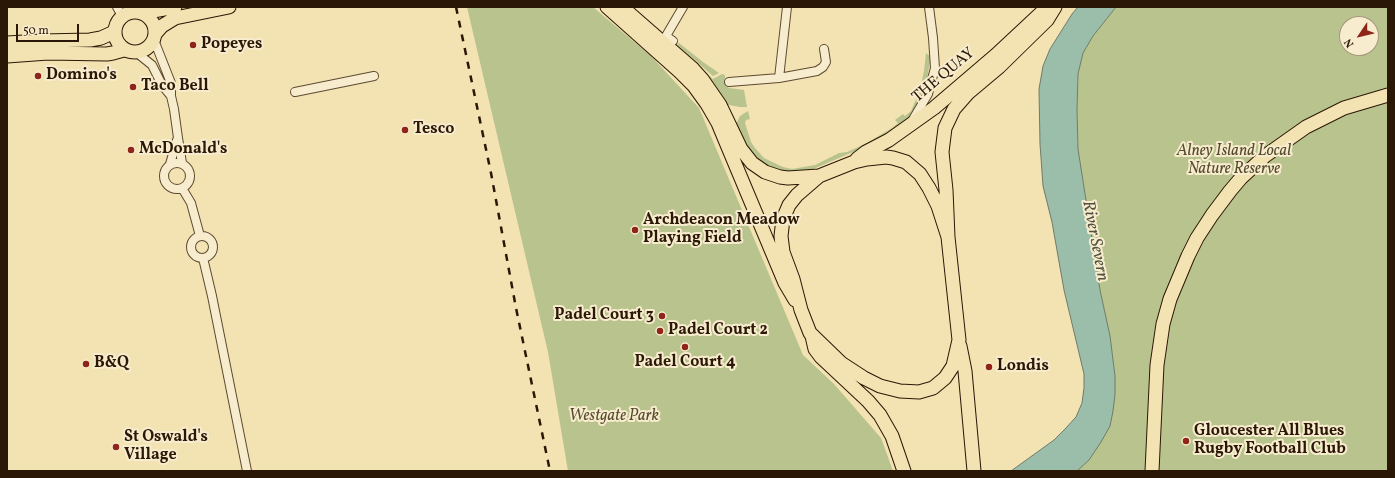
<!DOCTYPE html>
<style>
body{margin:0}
#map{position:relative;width:1395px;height:478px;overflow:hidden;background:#f3e2b2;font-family:Vollkorn,serif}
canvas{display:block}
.frame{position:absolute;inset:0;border:8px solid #2b1706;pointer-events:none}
.north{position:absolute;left:1339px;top:16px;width:40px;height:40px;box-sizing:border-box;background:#f7eccd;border:1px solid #a5977d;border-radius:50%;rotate:235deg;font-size:11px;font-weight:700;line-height:16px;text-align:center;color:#2b1706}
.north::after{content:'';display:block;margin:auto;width:14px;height:18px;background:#8f2418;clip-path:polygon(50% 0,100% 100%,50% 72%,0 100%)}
.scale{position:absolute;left:16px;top:24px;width:63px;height:18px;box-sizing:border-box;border:2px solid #2b1706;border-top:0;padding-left:5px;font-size:12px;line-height:14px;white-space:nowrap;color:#2b1706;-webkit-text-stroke:3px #f7eccd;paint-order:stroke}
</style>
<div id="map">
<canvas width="1395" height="478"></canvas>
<div class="frame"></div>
<div class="north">N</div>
<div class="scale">50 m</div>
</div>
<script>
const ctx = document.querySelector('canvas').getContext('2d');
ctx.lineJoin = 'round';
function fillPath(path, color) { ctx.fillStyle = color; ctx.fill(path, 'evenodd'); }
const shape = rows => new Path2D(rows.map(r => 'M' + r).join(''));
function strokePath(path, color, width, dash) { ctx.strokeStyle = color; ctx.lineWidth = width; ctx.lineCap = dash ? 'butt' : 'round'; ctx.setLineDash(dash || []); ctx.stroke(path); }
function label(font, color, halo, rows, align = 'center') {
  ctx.font = font + ' Vollkorn,serif'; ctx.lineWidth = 4; ctx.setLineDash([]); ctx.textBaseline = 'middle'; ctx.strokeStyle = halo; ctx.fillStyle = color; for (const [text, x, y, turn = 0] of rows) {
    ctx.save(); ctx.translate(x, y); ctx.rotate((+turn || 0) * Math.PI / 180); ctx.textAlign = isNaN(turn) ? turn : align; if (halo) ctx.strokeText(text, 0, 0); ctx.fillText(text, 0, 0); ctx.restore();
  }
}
fillPath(shape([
 [467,7,593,7,651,56,699,108,803,355,834,384,881,438,893,471,568,471,548,352],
 [1116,7,1388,7,1388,471,1077,471,1089,460,1110,426,1115,394,1115,376,1110,336,1100,290,1078,149,1077,110,1078,74,1083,53,1093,36],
 [1347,24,1371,24,1371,48,1347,48],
 [679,43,703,62,719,73,713,76,677,45],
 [926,53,931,57,925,89,921,102,910,117,895,129,860,149,811,170,785,172,769,167,755,158,745,145,736,124,740,116,748,111,750,119,746,120,745,123,751,142,755,148,764,158,783,167,792,169,815,165,839,153,847,152,867,143,892,128,898,123,895,120,903,114,905,116,911,111,920,90,924,71],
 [700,67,713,79,722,74,725,75,725,84,729,88,744,90,747,107,740,107,724,104]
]), '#b9c38d');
const water = shape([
 [1078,7,1116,7,1093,36,1083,53,1078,74,1077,110,1078,149,1100,290,1110,336,1115,376,1115,394,1113,411,1110,426,1101,442,1089,460,1077,471,1011,471,1054,440,1065,429,1076,417,1082,403,1084,388,1084,374,1064,290,1052,222,1043,186,1040,144,1039,89,1043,66,1050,49,1072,14,1078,7]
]);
fillPath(water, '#9bbeab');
strokePath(water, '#6e7b69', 1);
const street = shape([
 [117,7,122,16],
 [154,40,171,83,171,96],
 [673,41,666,36,683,7],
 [137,53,152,65,162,85,171,96,174,109,178,138,182,163],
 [779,78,787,7],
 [729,82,779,78,817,71,823,67,826,62,824,49],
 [295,92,374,76],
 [912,121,928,94,935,68,933,38,929,7],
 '164 176a13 13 0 1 1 26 0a13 13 0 1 1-26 0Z',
 [170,164,177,140],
 [182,188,191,203,200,236],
 '191 247a11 11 0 1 1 22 0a11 11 0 1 1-22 0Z',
 [203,258,212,296,247,471]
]);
const primary = shape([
 [607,7,680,72,694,86,707,104,718,123,728,147,785,283,795,300],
 [622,7,693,69,702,79,720,105,741,149,752,163,765,172,780,177,788,178,819,176],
 '115 32a20 20 0 1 1 40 0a20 20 0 1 1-40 0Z',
 [142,13,175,7],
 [155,34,162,26,175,18,229,7],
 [7,43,42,41,90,40,101,38,114,32],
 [7,56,48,53,107,54,113,53,124,50],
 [857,159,866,152,889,140,934,108,996,55,1041,13,1049,7],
 [948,237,938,206,929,188,920,174,906,162,893,158,886,157,867,159,854,162,819,176,797,195,789,205,783,219,781,236,783,252,793,279,801,310,810,333,841,363,864,378,880,386,900,391,919,392,933,388,945,378,953,366,959,340,948,237,946,190,942,152,945,128,954,109,968,93,999,67,1047,20,1055,7],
 [812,336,815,349,821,357,868,401,880,415,892,436,904,471],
 [960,346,965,371,974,471],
 [1152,471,1157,365,1163,324,1170,299,1188,256,1197,238,1212,215,1230,191,1241,178,1265,156,1306,127,1344,108,1388,95]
]);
strokePath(street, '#5d4a31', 10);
strokePath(primary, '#2b1706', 15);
strokePath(street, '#f7eccd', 8);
strokePath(primary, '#f3e2b2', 13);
strokePath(shape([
 [456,7,491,173,516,308,550,471]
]), '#2b1706', 2.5, [7, 7]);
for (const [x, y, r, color] of [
 [193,45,4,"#8f2418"],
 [38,76,4,"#8f2418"],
 [133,87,4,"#8f2418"],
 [405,130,4,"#8f2418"],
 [131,150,4,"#8f2418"],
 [635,230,4,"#8f2418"],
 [662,316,4,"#8f2418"],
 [660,331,4,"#8f2418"],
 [685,347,4,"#8f2418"],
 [86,364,4,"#8f2418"],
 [989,367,4,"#8f2418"],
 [1186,441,4,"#8f2418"],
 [116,447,4,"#8f2418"]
]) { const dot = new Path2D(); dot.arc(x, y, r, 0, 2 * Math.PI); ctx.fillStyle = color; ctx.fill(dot); strokePath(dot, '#f7eccd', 1.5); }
label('bold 16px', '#2b1706', '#f7eccd', [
 ["Popeyes",201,45],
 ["Domino's",46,76],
 ["Taco Bell",141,87],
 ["Tesco",413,130],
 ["McDonald's",139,150],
 ["Archdeacon Meadow",643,221],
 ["Playing Field",643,239],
 ["Padel Court 3",654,316,"right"],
 ["Padel Court 2",668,331],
 ["Padel Court 4",685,363,"center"],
 ["B&Q",94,364],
 ["Londis",997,367],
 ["Gloucester All Blues",1194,432],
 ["Rugby Football Club",1194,450],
 ["St Oswald's",124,438],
 ["Village",124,456]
], 'left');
label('16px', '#2b1706', '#f7eccd', [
 ["THE QUAY",944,76,-40]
]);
label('italic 16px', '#564b2e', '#f7eccd', [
 ["Alney Island Local",1234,152],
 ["Nature Reserve",1234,170],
 ["Westgate Park",614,417]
]);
label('italic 17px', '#525140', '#f7eccd', [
 ["River Severn",1094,241,79]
]);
</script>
